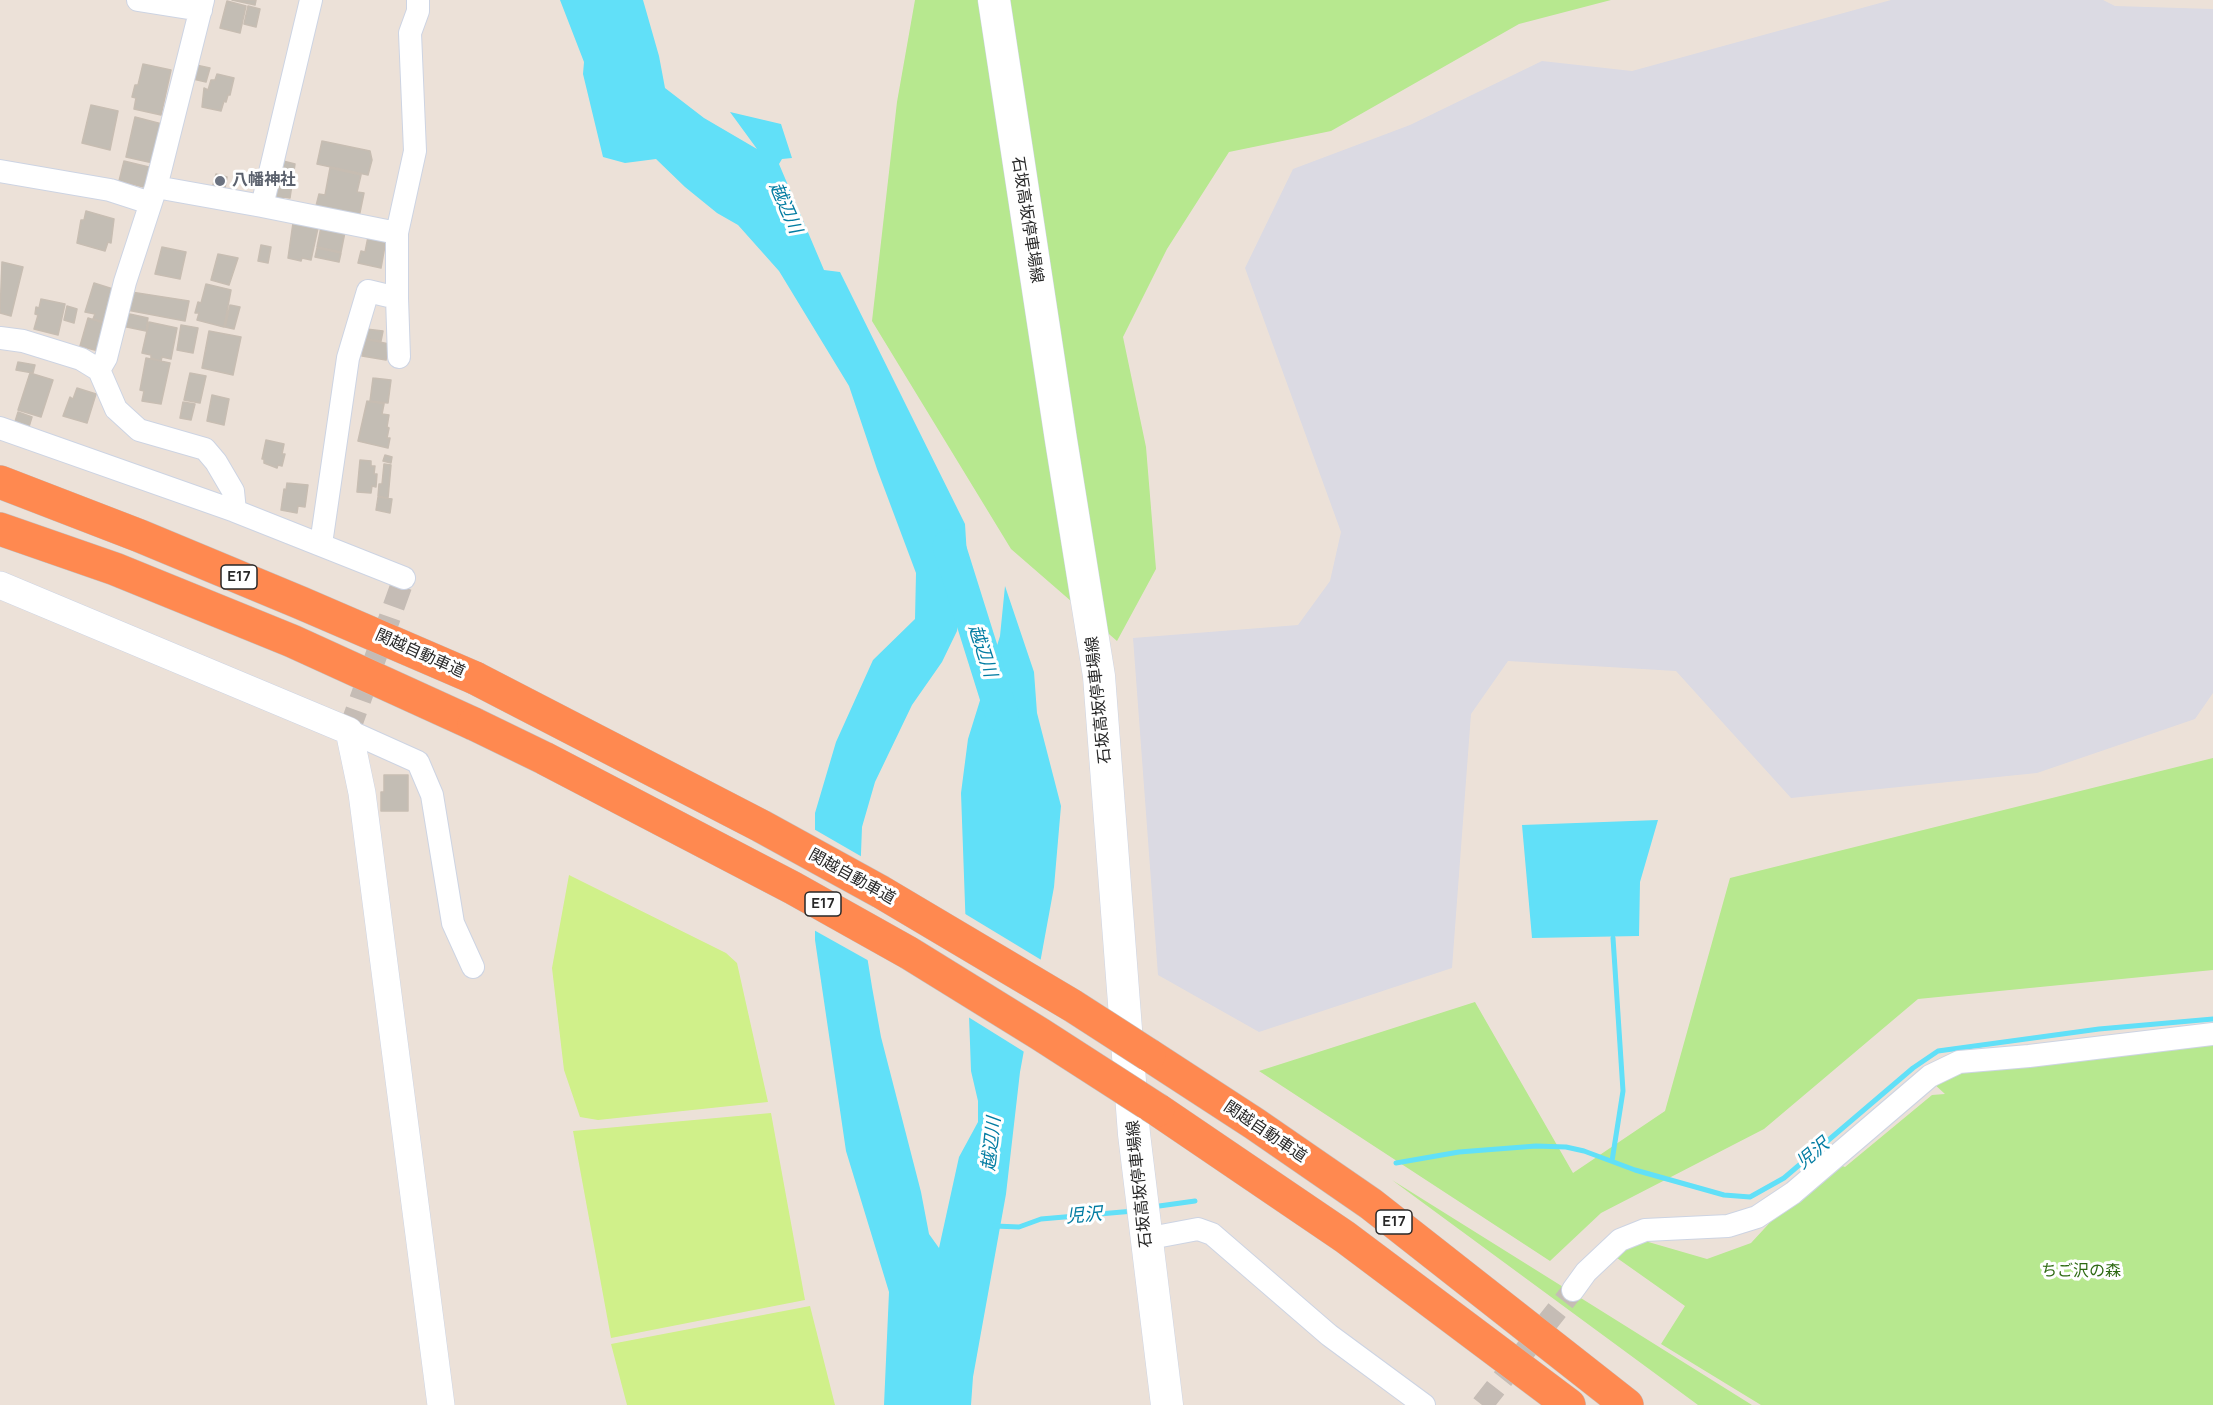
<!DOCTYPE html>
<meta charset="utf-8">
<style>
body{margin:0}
canvas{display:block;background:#ece1d8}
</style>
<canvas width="2213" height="1405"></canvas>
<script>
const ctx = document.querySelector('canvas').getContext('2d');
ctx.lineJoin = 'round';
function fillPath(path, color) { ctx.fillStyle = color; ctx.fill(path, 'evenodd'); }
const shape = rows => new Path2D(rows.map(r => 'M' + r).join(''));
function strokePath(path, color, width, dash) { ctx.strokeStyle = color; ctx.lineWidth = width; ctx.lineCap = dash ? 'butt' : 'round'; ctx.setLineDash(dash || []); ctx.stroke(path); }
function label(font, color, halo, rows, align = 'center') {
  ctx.font = font + ' Manrope,"Noto Sans JP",sans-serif'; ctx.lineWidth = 6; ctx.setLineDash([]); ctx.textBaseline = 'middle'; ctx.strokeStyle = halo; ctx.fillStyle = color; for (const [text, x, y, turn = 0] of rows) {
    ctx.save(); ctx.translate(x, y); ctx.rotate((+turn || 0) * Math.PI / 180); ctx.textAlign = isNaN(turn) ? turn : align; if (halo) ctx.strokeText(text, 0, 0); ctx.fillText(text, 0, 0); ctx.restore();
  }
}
fillPath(shape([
 [1891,0,2103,0,2115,6,2213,9,2213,693,2195,719,2037,773,1791,798,1676,671,1508,661,1471,714,1452,968,1259,1032,1158,975,1133,638,1298,625,1330,581,1341,532,1245,268,1293,169,1410,125,1542,61,1632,71]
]), '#dbdae3');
fillPath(shape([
 [915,0,1611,0,1519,24,1331,131,1229,152,1167,249,1123,337,1146,447,1156,569,1117,641,1011,549,872,321,897,102],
 [2213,758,2213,970,1918,999,1764,1129,1601,1213,1550,1261,1259,1071,1475,1002,1573,1173,1665,1111,1730,878],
 [2213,1044,2213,1405,1761,1405,1661,1344,1685,1306,1617,1258,1611,1260,1638,1239,1707,1259,1751,1243,1776,1216,1840,1165,1845,1167,1932,1095,1945,1094,1933,1083,1958,1073],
 [1392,1180,1752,1405,1698,1405]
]), '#b7e88f');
fillPath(shape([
 [569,875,726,953,737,963,768,1102,598,1120,580,1117,564,1070,552,968],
 [771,1113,805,1300,611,1338,573,1131],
 [810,1306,835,1405,627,1405,611,1344]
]), '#d0f08a');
fillPath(shape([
 [560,0,643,0,659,56,665,88,704,118,757,149,730,112,781,124,792,158,782,159,779,164,824,270,840,272,965,524,967,556,957,631,942,662,912,705,875,782,862,827,859,906,872,987,881,1037,921,1192,929,1234,939,1248,959,1157,978,1122,978,1101,971,1071,961,793,968,739,1000,636,1005,586,1034,672,1037,713,1061,806,1054,887,1020,1072,1006,1194,973,1377,971,1405,884,1405,889,1292,846,1151,815,940,815,813,836,742,873,660,915,619,916,573,877,469,849,386,779,271,738,225,717,213,685,187,656,159,625,163,603,157,583,74,584,62],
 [1658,820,1640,882,1639,936,1532,938,1522,825]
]), '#61e0f8');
fillPath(shape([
 [812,828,864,858,862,906,871,962,812,929],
 [962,912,1043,961,1026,1053,965,1015]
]), '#ece1d8');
strokePath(shape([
 [1612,1161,1623,1091,1613,938],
 [1396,1163,1459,1152,1536,1146,1566,1147,1584,1151,1635,1170,1724,1195,1750,1197,1784,1178,1913,1068,1938,1051,2099,1029,2213,1019],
 [1152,1207,1195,1201],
 [995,1226,1019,1227,1041,1219,1134,1211]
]), '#61e0f8', 5);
strokePath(shape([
 [949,546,1002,715]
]), '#61e0f8', 33);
const building = shape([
 [232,0,256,0,255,5,232,0],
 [227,1,246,6,240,33,220,28,227,1],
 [248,6,260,9,256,27,244,24,248,6],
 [143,64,171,70,161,115,134,109,136,98,132,97,135,85,138,85,143,64],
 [196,65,210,68,206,82,193,79,196,65],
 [217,74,234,78,230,95,228,95,226,102,224,101,221,111,202,107,204,88,208,90,211,80,215,80,217,74],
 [91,105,118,111,110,150,82,143,91,105],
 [135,117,162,124,153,163,126,157,135,117],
 [322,141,370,151,372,160,368,175,317,164,322,141],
 [124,161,153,168,148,188,119,181,124,161],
 [283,161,295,164,290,198,284,197,282,202,274,200,283,161],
 [330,168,361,175,357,192,364,193,358,222,316,206,319,194,325,195,330,168],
 [216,174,227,177,225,188,213,185,216,174],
 [86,211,114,219,111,243,108,242,105,251,77,243,81,220,84,220,86,211],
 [293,223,318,228,311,260,302,258,301,261,288,258,293,223],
 [321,227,345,232,341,252,317,247,321,227],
 [368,237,386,240,381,268,358,263,361,251,365,252,368,237],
 [261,245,271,247,268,263,258,261,261,245],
 [162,247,186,252,180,279,155,274,162,247],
 [317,248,341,253,339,262,315,257,317,248],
 [218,254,238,258,229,285,211,280,218,254],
 [2,262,23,267,11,316,0,313,2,262],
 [94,283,113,289,111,324,93,319,95,314,85,312,94,283],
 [206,284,231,290,224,327,197,320,199,313,195,313,198,302,201,303,206,284],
 [131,292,189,301,185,321,127,310,131,292],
 [41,299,65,304,58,335,34,329,38,315,35,314,36,307,39,308,41,299],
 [230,305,240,307,234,329,225,327,230,305],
 [67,306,77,309,74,323,64,320,67,306],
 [125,313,148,318,146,331,122,326,125,313],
 [88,318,110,325,102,352,80,346,88,318],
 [149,322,177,328,171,359,162,357,161,361,151,358,151,355,142,353,149,322],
 [181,325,198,328,193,353,177,350,181,325],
 [366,329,383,331,381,341,365,339,366,329],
 [209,331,241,337,233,375,202,368,209,331],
 [365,339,389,344,386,360,362,356,365,339],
 [146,358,170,363,161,404,142,401,144,391,140,390,146,358],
 [18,362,35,365,33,373,16,370,18,362],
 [30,373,53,380,41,417,18,410,30,373],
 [190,373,206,376,200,403,184,400,190,373],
 [373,378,391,380,388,403,370,401,373,378],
 [77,388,96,394,87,423,63,416,70,397,73,399,77,388],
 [212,395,229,399,224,425,207,421,212,395],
 [367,401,384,404,382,414,389,415,387,427,389,428,387,438,390,438,388,448,358,441,367,401],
 [183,402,195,404,191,420,180,418,183,402],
 [18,412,32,417,28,430,14,425,18,412],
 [266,440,284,444,282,454,285,454,282,466,278,465,277,468,264,463,264,459,262,459,266,440],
 [385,455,392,457,391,463,383,461,385,455],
 [360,460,371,461,371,466,375,466,374,474,377,474,376,487,372,486,371,493,357,492,360,460],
 [384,464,391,465,388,498,378,496,379,484,382,484,384,464],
 [287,483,308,485,305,507,298,506,297,513,281,510,284,489,286,490,287,483],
 [378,497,392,499,390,513,376,510,378,497],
 [384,775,408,775,408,811,381,811,381,792,384,792,384,775]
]);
fillPath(building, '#c3bdb4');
strokePath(building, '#c7bdb2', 1.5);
strokePath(shape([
 [349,731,404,578],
 [1482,1405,1573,1290]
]), '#c5bcb5', 22, [22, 11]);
const minor = shape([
 [138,0,201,10],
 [0,171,110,190,150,203],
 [156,187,262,206,311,0],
 [262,206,397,233,397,298,368,291,348,358,321,544],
 [397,233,415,151,410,33,418,11,418,0],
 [397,298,399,357],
 [0,338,23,341,81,359,99,370,116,409,139,430,205,449,216,462,233,491,235,511,404,578],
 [99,370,106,358,125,282,156,187,203,0],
 [0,428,235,511],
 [349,731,418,762,432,795,453,923,473,967],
 [1145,1239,1198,1229,1212,1234,1329,1335,1424,1405],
 [1573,1290,1586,1272,1620,1240,1645,1230,1728,1226,1757,1217,1793,1193,1930,1076,1959,1062,2029,1056,2213,1034]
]);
const tertiary = shape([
 [0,585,349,731,362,793,441,1405]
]);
const secondary = shape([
 [994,0,1061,440,1099,676,1134,1134,1167,1405]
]);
const motorway = shape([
 [0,482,140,536,301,603,475,678],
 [0,529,115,569,292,641,474,724],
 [1149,1055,1255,1124,1371,1204,1627,1405],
 [1158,1110,1345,1237,1569,1405]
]);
strokePath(minor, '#cdd4e3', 24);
strokePath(tertiary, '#cdd4e3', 28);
strokePath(secondary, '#cdd4e3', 33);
strokePath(motorway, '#c3c3c3', 34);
strokePath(minor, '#fff', 22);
strokePath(tertiary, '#fff', 27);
strokePath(secondary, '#fff', 32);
strokePath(motorway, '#ff8950', 33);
const motorwayBridge = shape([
 [475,678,761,826,881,892,1073,1006,1149,1055],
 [474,724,544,758,793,888,909,953,1040,1034,1158,1110]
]);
strokePath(motorwayBridge, '#c3c3c3', 34, []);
strokePath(motorwayBridge, '#ff8950', 33);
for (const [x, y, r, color] of [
 [220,181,6,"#6b7280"]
]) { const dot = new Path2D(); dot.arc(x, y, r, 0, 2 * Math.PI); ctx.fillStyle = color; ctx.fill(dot); strokePath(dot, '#fff', 2); }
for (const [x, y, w] of [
 [239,577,36],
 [823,904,36],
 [1394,1222,36]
]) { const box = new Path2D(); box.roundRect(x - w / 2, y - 12, w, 24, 4.5); ctx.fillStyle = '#fff'; ctx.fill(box); strokePath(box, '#282828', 1.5); }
label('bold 15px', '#282828', null, [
 ["E17",239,577],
 ["E17",823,904],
 ["E17",1394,1222]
]);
label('bold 16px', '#5b616d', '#fff', [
 ["八幡神社",232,181]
], 'left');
label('16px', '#282828', '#fff', [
 ["石坂高坂停車場線",1027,220,81],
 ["関越自動車道",420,654,24],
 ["石坂高坂停車場線",1099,700,-96],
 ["関越自動車道",852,877,29],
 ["関越自動車道",1265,1132,34],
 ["石坂高坂停車場線",1140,1184,-96]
]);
label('16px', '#2e6a13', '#fff', [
 ["ちご沢の森",2081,1272]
]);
label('italic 18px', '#027ca2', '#fff', [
 ["越辺川",785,208,66],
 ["越辺川",982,651,72],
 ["越辺川",992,1144,-84],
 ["児沢",1813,1154,-40],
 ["児沢",1084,1216,-5]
]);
</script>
